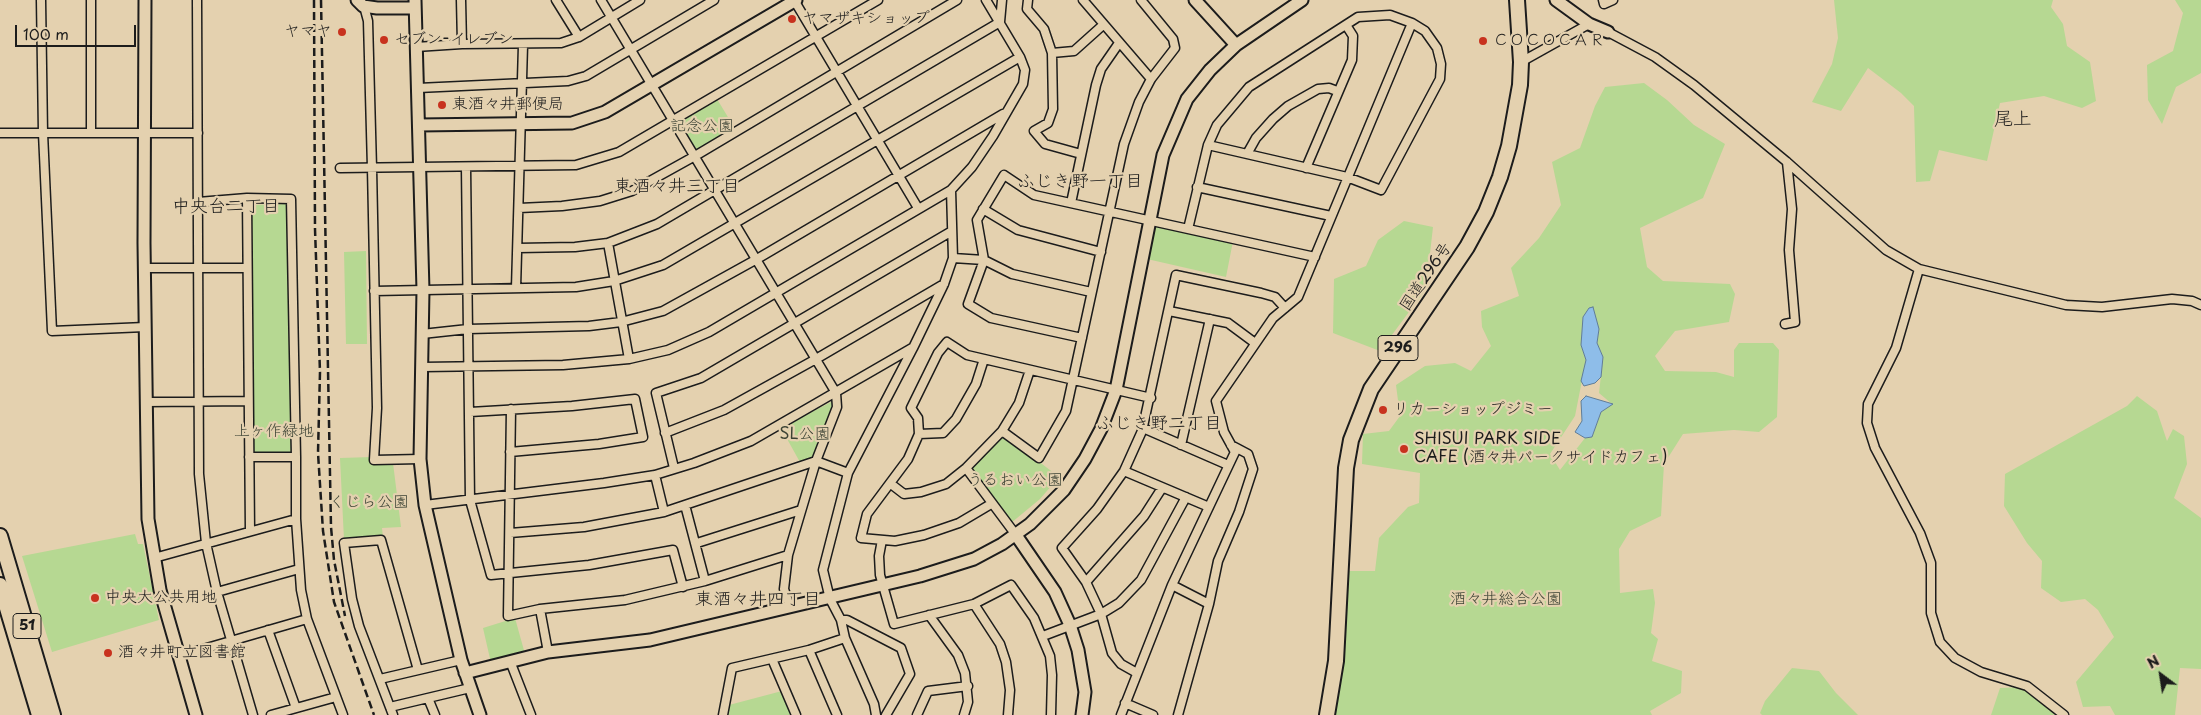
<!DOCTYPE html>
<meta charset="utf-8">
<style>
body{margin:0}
#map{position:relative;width:2201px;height:715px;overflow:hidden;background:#e4d1af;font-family:"Playpen Sans",sans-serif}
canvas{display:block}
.north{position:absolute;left:2136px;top:650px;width:50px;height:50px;-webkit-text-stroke:4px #e4d1af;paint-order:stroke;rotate:329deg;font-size:14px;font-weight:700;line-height:20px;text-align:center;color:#1c1c1c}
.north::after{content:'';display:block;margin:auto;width:18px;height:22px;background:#1c1c1c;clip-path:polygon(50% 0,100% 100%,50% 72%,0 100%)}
.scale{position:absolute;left:15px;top:25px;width:121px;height:22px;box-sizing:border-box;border:2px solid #1c1c1c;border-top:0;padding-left:6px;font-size:15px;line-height:18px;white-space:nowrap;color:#1c1c1c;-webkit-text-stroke:4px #e4d1af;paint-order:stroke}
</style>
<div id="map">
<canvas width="2201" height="715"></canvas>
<div class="north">N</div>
<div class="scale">100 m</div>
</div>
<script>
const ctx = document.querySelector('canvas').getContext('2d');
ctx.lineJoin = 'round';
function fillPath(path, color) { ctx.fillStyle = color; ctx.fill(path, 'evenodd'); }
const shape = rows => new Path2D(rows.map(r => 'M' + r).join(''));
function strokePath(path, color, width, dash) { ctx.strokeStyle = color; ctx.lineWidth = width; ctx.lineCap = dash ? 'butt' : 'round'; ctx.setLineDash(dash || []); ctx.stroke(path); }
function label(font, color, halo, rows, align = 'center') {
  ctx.font = font + ' "Playpen Sans","Klee One",sans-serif'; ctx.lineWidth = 4.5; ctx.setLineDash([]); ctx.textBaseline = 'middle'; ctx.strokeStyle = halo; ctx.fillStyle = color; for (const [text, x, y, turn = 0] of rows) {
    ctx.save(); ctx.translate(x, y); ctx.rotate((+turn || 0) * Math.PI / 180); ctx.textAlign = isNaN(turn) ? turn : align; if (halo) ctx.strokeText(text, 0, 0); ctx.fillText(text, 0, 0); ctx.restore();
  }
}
fillPath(shape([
 [1834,0,2053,0,2051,7,2063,24,2067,46,2090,62,2096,101,2082,108,2044,96,2000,103,1987,161,1939,150,1930,181,1916,182,1914,106,1901,93,1868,68,1841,111,1812,102,1832,64,1838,38],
 [2175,0,2201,0,2201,73,2176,87,2162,124,2148,100,2147,65,2173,51,2183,13],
 [1644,83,1667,100,1694,125,1725,144,1703,198,1640,228,1647,267,1663,281,1730,284,1735,294,1729,322,1675,331,1655,356,1665,371,1716,372,1734,377,1734,350,1739,343,1773,343,1779,350,1777,417,1759,432,1734,430,1683,434,1664,464,1661,516,1630,531,1619,549,1620,593,1653,589,1655,603,1651,633,1658,639,1652,661,1682,671,1681,693,1650,711,1652,715,1331,715,1337,691,1348,571,1375,571,1379,538,1408,507,1419,503,1420,473,1362,464,1363,434,1389,431,1400,416,1396,385,1425,366,1455,363,1471,371,1491,346,1482,327,1481,311,1519,296,1511,268,1539,238,1561,205,1552,162,1580,148,1595,106,1605,87],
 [1589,308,1599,329,1597,343,1603,357,1599,393,1612,404,1601,412,1592,437,1585,438,1560,470,1550,454,1575,416,1586,360,1581,345,1583,317],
 [717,99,734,127,696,150,679,121],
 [287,204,296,457,253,452,251,205],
 [1404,221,1433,227,1426,289,1380,351,1333,333,1334,279,1366,266,1378,240],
 [1153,223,1233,241,1226,277,1147,259],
 [366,251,367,344,346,344,344,252],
 [2137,396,2157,411,2167,441,2173,429,2184,436,2187,464,2174,498,2201,518,2201,669,2180,668,2175,715,2115,715,2110,706,2083,707,2076,682,2114,637,2098,610,2085,599,2061,602,2041,588,2042,561,2027,543,2004,506,2005,474,2127,406],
 [833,401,835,407,814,460,801,464,781,428],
 [1003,434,1059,477,1040,499,1011,523,968,469],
 [372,457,393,463,401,527,382,528,383,538,344,540,340,458],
 [135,534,138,544,143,544,159,620,52,652,22,556],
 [515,618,525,654,491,663,483,628],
 [1792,668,1819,671,1836,693,1858,715,1762,715,1760,713,1765,701],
 [2023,687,2040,699,2045,706,2056,715,1991,715,2000,688],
 [782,691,793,715,726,715,729,705]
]), '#b6d892');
const water = shape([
 [1593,307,1599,329,1597,343,1603,357,1601,377,1595,383,1584,386,1581,381,1586,360,1581,345,1583,317,1589,308,1593,307],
 [1586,396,1613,404,1601,412,1592,437,1585,438,1575,432,1582,421,1581,401,1586,396]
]);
fillPath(water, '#8ebde9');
strokePath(water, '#607d97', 1);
const street = shape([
 [41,0,43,133,52,331,145,327],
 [91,0,91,133],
 [197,0,199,474,206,543,217,592,253,715],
 [461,0,462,44],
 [556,0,579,37],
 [601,0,836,393,837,407,816,461,788,555,784,589,790,607],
 [794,0,918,208],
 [1028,0,1027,9,1044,29,1052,53,1053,109,1048,123,1034,131,1045,144,1081,154],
 [1083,0,1151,79],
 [1603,0,1604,4,1613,0],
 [364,6,368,21,372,168,377,408,374,460,420,459],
 [1608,32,1655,57,1694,85,1787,162,1886,250,1919,269,2066,305,2102,307,2172,299,2192,301,2201,305],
 [416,47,462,44,561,43,579,37,640,0],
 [1052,53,1074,51,1103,25],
 [1521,62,1589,24],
 [418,88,568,81,586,76,714,0],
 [0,133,198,133],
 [1247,154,1256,138,1273,119,1288,106,1318,89,1329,88,1337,91],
 [466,167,470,500,491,575,589,565,673,550,683,587],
 [340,168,576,165,619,152,878,0],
 [1306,168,1352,60,1353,36,1346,25],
 [1197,187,1331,216],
 [247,198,250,531],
 [198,202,247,198,291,199,296,457],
 [1071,203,1096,85,1101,69,1119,43],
 [519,208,562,206,600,201,632,191,695,156,957,0],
 [983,209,1018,230,1101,252],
 [1188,229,1208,145,1217,125,1249,87,1358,17,1390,15,1412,23,1425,31,1437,48,1441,64,1440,79,1381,190,1347,177,1208,145],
 [608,243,629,359],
 [518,248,575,247,608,243,657,224,1000,22,1002,0],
 [953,258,984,260,1012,274,1091,292],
 [144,268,247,268],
 [1919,269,1896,348,1868,404,1867,423,1875,448,1920,533,1931,563,1931,613,1940,642,1955,658,1981,672,2027,686,2064,715],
 [516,288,523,45],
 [374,291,576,287,614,281,663,265,1020,57],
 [1169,311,1228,323,1255,343],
 [1785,324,1795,322,1789,250,1792,209,1787,162],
 [422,334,468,329,589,326,621,322,663,311,757,259,1003,114],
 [1082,338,991,318,968,304,984,260,977,220,1004,175,1034,195,1315,257],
 [423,367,563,365,629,359,668,350,709,332,951,190,972,167,993,136,1023,84,1025,70,1020,57,986,0],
 [146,402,248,401],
 [511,409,508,616,540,609,625,600,705,581,788,555],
 [470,412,572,406,635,399,643,437,599,444,510,452],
 [1143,428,1228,465],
 [1002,431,1039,458,1066,411,1124,144,1139,102,1151,79,1175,48,1173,39,1141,0],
 [665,433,724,410,816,359,944,284],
 [919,434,943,433,956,419,976,384,984,359],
 [1181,445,1210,319],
 [249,457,296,457,296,519,301,590,307,619,343,715],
 [674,468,656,393,701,378,952,231],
 [966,468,1016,535],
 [1124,471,1209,507],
 [655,475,664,512],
 [891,484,904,494,921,492,946,484,966,468,1002,431,1019,403,1030,370],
 [991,504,959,523,924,535,895,541,861,538,867,514,908,459,919,434,918,418,911,408,938,353,947,342,967,355,1151,398],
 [425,505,604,483,655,475,694,463,751,441,912,348],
 [685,505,705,581],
 [510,533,584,527,664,512,816,461,848,473],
 [882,540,879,556,880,575,894,624,974,604,1011,585,1034,618,1050,656,1052,675,1051,715],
 [697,543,801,510],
 [154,558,296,519],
 [1086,582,1144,516,1162,488],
 [1172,585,1209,604,1178,715],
 [217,592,299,569],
 [974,604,1000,644,1006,662,1010,690,1008,715],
 [1209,604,1218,561,1239,512,1253,469,1248,454,1231,445],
 [540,609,548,652],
 [929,615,958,655,965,673,968,702,964,715],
 [841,620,847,620,901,648,910,674,886,715],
 [268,630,296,708],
 [1043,636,1101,614,1119,603,1141,580,1186,497],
 [809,650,837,715],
 [179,656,307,619],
 [772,659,796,715],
 [510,661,531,715],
 [1137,673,1121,664,1112,653,1101,614,1086,582,1062,548,1097,509,1124,471,1142,431,1176,275,1261,293,1275,297,1285,308],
 [380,679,461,660],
 [428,698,435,715],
 [1125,703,1153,715],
 [390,707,470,688],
 [271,715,336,697],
 [393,715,359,626,352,599,344,543,381,540,418,670],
 [723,715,732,668,809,650,845,638],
 [876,715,874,704,845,638,841,620,830,599,823,570,848,473,913,348,944,284,953,258,951,190],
 [917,715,928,691,968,686],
 [1121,715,1172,585,1235,452,1224,432,1216,401,1273,318,1298,297,1412,23]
]);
const secondary = shape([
 [145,0,144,243,148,519,160,590,196,715],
 [357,0,363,6,377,8,415,8],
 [415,0,423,290,420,459,425,505,461,660,480,715],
 [1195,0,1236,45],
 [1556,0,1589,24,1608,32],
 [419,125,572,123,605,112,796,0],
 [1016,535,1055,592,1070,625,1078,650,1085,692,1082,715],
 [465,673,548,652,650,640,920,576,974,559,1002,544,1030,524,1064,490,1085,459,1101,429,1116,390,1163,155,1187,99,1210,70,1236,45,1302,0]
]);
const highway = shape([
 [0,536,53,715],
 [0,585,39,715],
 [1327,715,1336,661,1346,468,1351,440,1371,389,1467,247,1486,212,1500,177,1509,146,1520,85,1521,62,1517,0]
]);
strokePath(street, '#1c1c1c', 11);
strokePath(secondary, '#1c1c1c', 15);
strokePath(highway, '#1c1c1c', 18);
strokePath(street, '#e4d1af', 8);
strokePath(secondary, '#e4d1af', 11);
strokePath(highway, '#e4d1af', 14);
strokePath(shape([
 [314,0,315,229,320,372,318,453,323,531,334,602,374,715],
 [321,0,331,527,334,560,345,616]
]), '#1c1c1c', 2.5, [8, 4]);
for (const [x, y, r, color] of [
 [792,19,5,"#c8321e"],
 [342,32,5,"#c8321e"],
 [384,40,5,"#c8321e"],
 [1483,41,5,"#c8321e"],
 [442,105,5,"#c8321e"],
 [1383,410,5,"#c8321e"],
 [1404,449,5,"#c8321e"],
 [95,598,5,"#c8321e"],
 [108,653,5,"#c8321e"]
]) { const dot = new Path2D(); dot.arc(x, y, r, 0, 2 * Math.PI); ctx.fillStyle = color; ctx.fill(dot); strokePath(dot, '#e4d1af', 2); }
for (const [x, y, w] of [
 [1398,348,40],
 [27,626,28]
]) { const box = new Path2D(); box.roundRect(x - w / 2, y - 12.5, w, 25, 4); ctx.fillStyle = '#e4d1af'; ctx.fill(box); strokePath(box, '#1c1c1c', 1); }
label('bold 15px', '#1c1c1c', null, [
 ["296",1398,348],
 ["51",27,626]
]);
label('16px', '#1c1c1c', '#e4d1af', [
 ["ヤマザキショップ",802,19],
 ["ヤマヤ",332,32,"right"],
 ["セブン-イレブン",394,40],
 ["ＣＯＣＯＣＡＲ",1493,41],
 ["東酒々井郵便局",452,105],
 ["リカーショップジミー",1393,410],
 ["SHISUI PARK SIDE",1414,440],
 ["CAFE (酒々井パークサイドカフェ)",1414,458],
 ["中央大公共用地",105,598],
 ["酒々井町立図書館",118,653]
], 'left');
label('16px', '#3b4234', '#e4d1af', [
 ["記念公園",702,127],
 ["上ヶ作緑地",274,432],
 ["SL公園",805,435],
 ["うるおい公園",1015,481],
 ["くじら公園",369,503],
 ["酒々井総合公園",1506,600]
]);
label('16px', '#1c1c1c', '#e4d1af', [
 ["国道296号",1426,277,-56]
]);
label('18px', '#1c1c1c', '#e4d1af', [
 ["ふじき野一丁目",1080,182],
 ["東酒々井三丁目",677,187],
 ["中央台二丁目",226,207],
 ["ふじき野二丁目",1159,424],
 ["東酒々井四丁目",758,600]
]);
label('19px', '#1c1c1c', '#e4d1af', [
 ["尾上",2013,120]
]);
</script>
